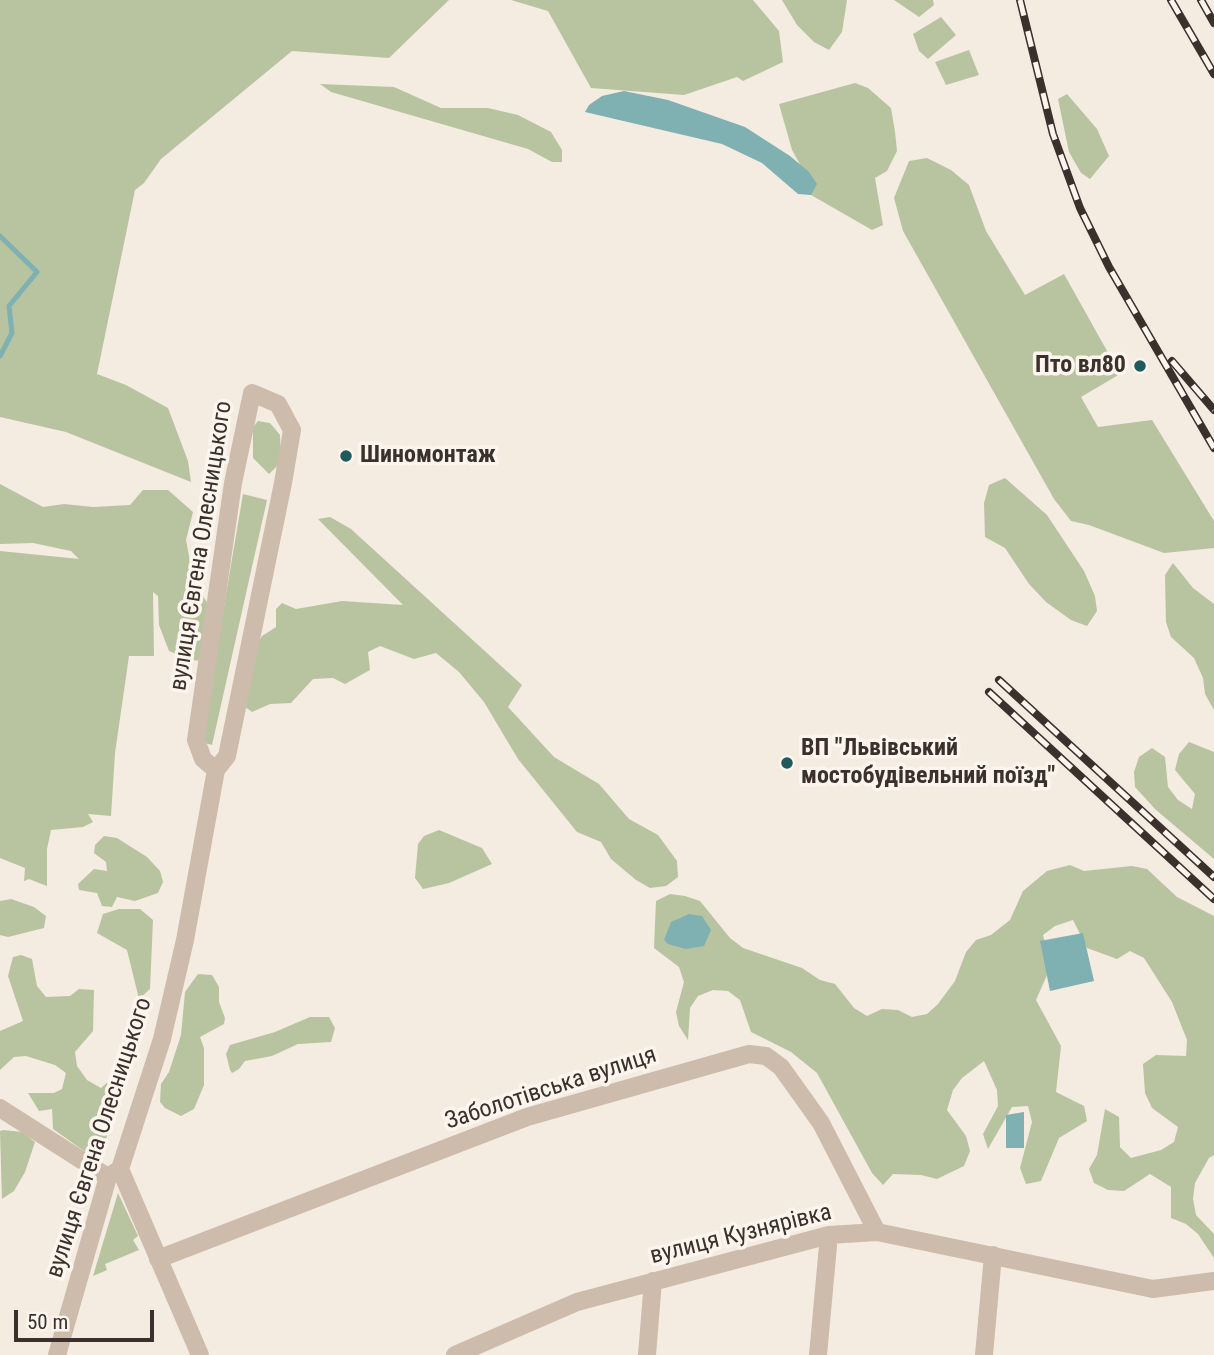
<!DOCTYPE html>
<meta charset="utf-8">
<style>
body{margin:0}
#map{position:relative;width:1214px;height:1355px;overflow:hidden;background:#f4ebe1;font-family:"Roboto Condensed",sans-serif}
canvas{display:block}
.scale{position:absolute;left:14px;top:1310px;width:140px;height:32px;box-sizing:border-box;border:4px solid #3b302b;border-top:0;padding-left:9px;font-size:21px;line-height:24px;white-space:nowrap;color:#3b302b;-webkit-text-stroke:5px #fbf5ee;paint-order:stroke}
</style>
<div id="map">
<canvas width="1214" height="1355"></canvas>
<div class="scale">50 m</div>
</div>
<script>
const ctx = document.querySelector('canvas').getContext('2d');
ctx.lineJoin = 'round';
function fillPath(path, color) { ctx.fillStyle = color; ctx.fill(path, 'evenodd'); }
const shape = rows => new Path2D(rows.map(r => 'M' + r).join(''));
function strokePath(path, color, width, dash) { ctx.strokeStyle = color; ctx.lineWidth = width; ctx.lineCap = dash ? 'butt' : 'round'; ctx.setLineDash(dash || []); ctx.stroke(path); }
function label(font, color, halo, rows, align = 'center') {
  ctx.font = font + ' "Roboto Condensed",sans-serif'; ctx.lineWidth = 7; ctx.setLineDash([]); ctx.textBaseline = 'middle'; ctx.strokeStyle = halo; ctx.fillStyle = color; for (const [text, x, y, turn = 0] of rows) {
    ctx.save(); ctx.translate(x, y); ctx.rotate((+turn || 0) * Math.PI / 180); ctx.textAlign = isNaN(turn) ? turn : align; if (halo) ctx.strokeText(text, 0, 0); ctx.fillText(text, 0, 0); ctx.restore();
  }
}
fillPath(shape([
 [0,0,449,0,389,58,292,51,161,159,144,183,135,190,97,374,126,385,168,408,188,461,191,482,66,432,0,417],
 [511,0,753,0,779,31,783,62,743,81,737,77,684,95,591,88,548,11],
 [782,0,847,0,842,32,829,50,814,42,797,25],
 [894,0,933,0,934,5,919,17],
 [941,17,956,35,928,59,919,51,913,34],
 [969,50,979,75,946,85,935,62],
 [855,83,868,88,891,108,895,132,897,151,887,171,875,178,883,225,872,230,811,195,808,179,792,150,779,104],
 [320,84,394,87,441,108,488,108,518,115,551,132,562,150,562,162,552,162,528,149,331,92],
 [1067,94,1097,129,1109,156,1090,179,1081,173,1069,152,1058,99],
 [927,158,951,170,969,185,986,231,1025,295,1064,274,1120,374,1081,397,1098,427,1152,420,1214,521,1214,548,1164,553,1089,525,1071,521,1054,499,903,231,894,198,909,161],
 [258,421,270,423,280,435,281,462,269,474,253,458,253,427],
 [1005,478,1047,515,1084,571,1095,596,1097,611,1087,626,1071,620,1046,602,1029,584,1005,548,985,537,984,503,989,485],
 [0,484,43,507,64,504,93,507,130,505,143,490,168,490,193,512,186,540,193,577,213,614,205,661,191,660,169,651,159,625,158,596,153,592,154,656,129,656,115,753,111,816,88,814,93,822,83,827,51,830,47,849,47,886,29,879,24,881,25,868,0,858,0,551,79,559,71,551,33,543,0,544],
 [243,494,267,500,212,745,201,742],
 [330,517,351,529,522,685,508,707,554,757,599,784,629,819,658,835,677,861,678,877,666,886,650,888,636,880,611,859,601,842,577,832,518,759,484,702,459,672,436,653,414,659,380,646,368,652,370,670,345,684,333,678,313,679,291,703,270,704,252,712,240,703,252,653,262,636,276,627,276,609,282,603,296,609,342,601,403,605,318,519],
 [1173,563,1193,588,1214,604,1214,710,1205,694,1203,678,1194,658,1171,637,1166,622,1165,575],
 [1189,742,1214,752,1214,859,1156,810,1135,787,1134,772,1139,757,1152,748,1165,757,1168,787,1178,800,1192,809,1195,794,1175,770,1179,754],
 [439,830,482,848,492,864,449,883,423,889,415,878,418,844,424,836],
 [104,836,117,838,147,857,160,871,163,882,158,893,135,901,117,897,112,907,102,906,97,893,79,890,78,884,94,869,107,871,106,862,94,853,95,845],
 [1070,865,1084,871,1132,866,1147,869,1177,897,1214,916,1214,1155,1209,1158,1195,1183,1193,1199,1196,1215,1214,1234,1214,1258,1198,1234,1186,1224,1171,1218,1171,1187,1150,1174,1124,1191,1108,1190,1094,1183,1089,1169,1097,1155,1105,1109,1119,1117,1120,1147,1131,1158,1161,1150,1174,1142,1178,1127,1152,1108,1145,1093,1143,1064,1156,1055,1186,1056,1187,1040,1172,1002,1144,958,1130,951,1117,959,1087,948,1073,920,1055,926,1043,935,1051,966,1036,1000,1061,1046,1056,1092,1084,1106,1087,1121,1059,1138,1041,1181,1026,1184,1020,1168,1032,1122,1028,1106,1012,1107,988,1149,983,1134,998,1106,997,1090,984,1061,962,1078,953,1090,947,1110,966,1136,970,1151,964,1166,937,1179,921,1175,893,1174,883,1185,872,1173,817,1073,791,1052,751,1032,740,1000,728,991,713,990,698,996,690,1008,688,1040,679,1026,676,1012,684,982,679,967,654,948,656,901,670,894,685,896,700,901,730,938,743,948,802,968,820,980,835,984,854,1008,867,1016,882,1009,898,1010,912,1017,927,1014,938,1004,955,981,966,952,976,940,991,935,1010,920,1023,891,1047,871],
 [11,899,34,907,46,916,44,928,8,937,0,935,0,901],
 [119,909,140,909,153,920,150,989,139,999,127,950,97,933,103,914],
 [21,955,32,959,37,986,46,997,70,996,79,989,94,990,93,1031,75,1052,77,1066,87,1080,101,1088,119,1072,124,1081,102,1152,94,1158,53,1129,52,1109,39,1111,28,1093,54,1093,62,1089,66,1073,55,1065,26,1056,14,1057,0,1070,0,1031,23,1021,8,976,13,957],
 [198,974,212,975,219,987,219,1002,225,1018,224,1024,200,1037,204,1048,204,1085,194,1109,181,1116,165,1108,160,1102,161,1084,169,1072,181,1035,185,992],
 [310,1017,329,1017,335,1028,331,1042,298,1044,272,1056,245,1061,239,1069,232,1073,230,1070,226,1054,230,1045,275,1032],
 [3,1130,22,1132,35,1142,25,1172,14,1191,2,1199,0,1131],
 [118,1193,138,1236,133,1240,139,1250,105,1264,107,1270,93,1276]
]), '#b8c4a0');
fillPath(shape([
 [624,91,668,100,745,127,790,156,809,172,817,184,811,195,798,194,762,163,722,144,585,112,589,105,602,96],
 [689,914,702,916,711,930,704,946,686,949,668,944,664,940,671,922],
 [1083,933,1094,981,1050,991,1040,941],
 [1024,1112,1024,1148,1006,1148,1006,1115]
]), '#7fb0b2');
strokePath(shape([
 [0,236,37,272,9,306,12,333,0,356]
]), '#7fb0b2', 5);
strokePath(shape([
 [0,1108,108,1177],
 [120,1169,200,1355],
 [158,1259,527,1117,749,1054,766,1056,781,1067,821,1123,877,1232],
 [57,1355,108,1177,120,1169,162,1039,185,940,216,770,227,756,283,483,292,430,278,404,252,393,233,483,196,740,203,759,216,770],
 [455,1355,577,1302,829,1235,877,1232,1153,1289,1214,1281],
 [647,1355,653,1281],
 [818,1355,829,1235],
 [984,1355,993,1255]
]), '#cdbbac', 18);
const rail = shape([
 [1020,0,1053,134,1080,208,1109,267,1214,448],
 [1171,0,1214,74],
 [1201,0,1214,23],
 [1172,361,1214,410],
 [999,680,1214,877],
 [989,692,1214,899]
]);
strokePath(rail, '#3b302b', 8);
strokePath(rail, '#fbf5ee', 5, [16]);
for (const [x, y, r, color] of [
 [1140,366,7,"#1f5a5e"],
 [346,456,7,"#1f5a5e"],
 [787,763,7,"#1f5a5e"]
]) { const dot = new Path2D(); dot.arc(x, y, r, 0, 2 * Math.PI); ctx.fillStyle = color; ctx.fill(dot); strokePath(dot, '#fbf5ee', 2.5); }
label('bold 24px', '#3b302b', '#fbf5ee', [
 ["Пто вл80",1126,366,"right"],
 ["Шиномонтаж",360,456],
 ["ВП \"Львівський",801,749],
 ["мостобудівельний поїзд\"",801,777]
], 'left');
label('24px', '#3b302b', '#fbf5ee', [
 ["вулиця Євгена Олесницького",202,546,-81],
 ["Заболотівська вулиця",551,1089,-18],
 ["вулиця Євгена Олесницького",100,1138,-72],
 ["вулиця Кузнярівка",741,1235,-14]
]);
</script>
